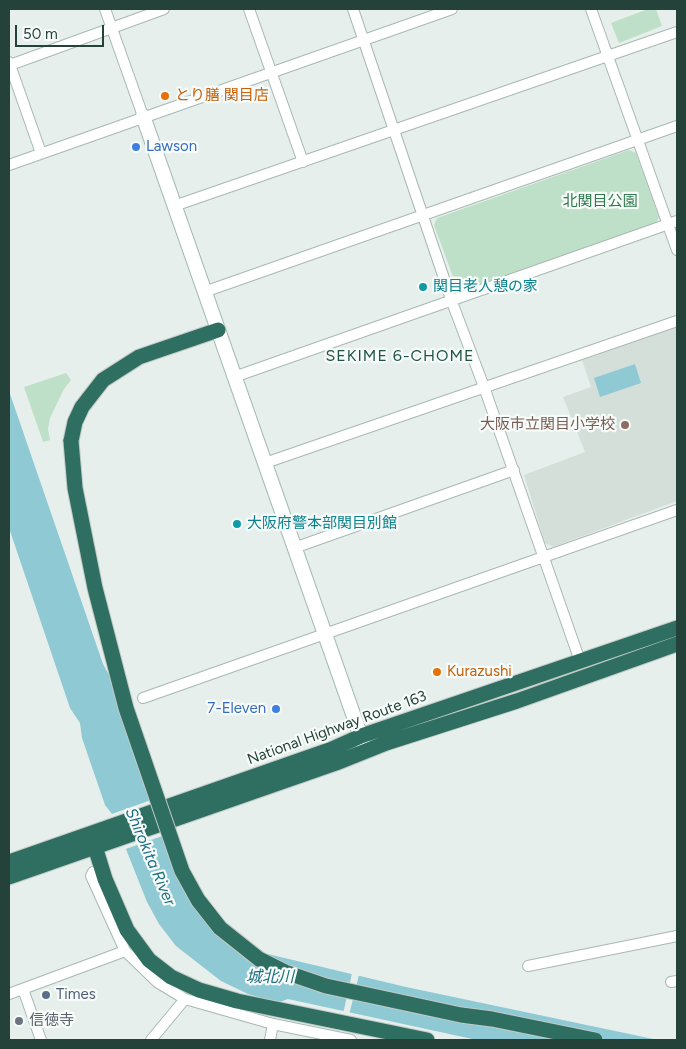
<!DOCTYPE html>
<meta charset="utf-8">
<style>
body{margin:0}
#map{position:relative;width:686px;height:1049px;overflow:hidden;background:#e6efeb;font-family:Figtree,sans-serif}
canvas{display:block}
.frame{position:absolute;inset:0;border:10px solid #24423a;pointer-events:none}
.scale{position:absolute;left:15px;top:25px;width:89px;height:22px;box-sizing:border-box;border:2px solid #24423a;border-top:0;padding-left:6px;font-size:15px;line-height:18px;white-space:nowrap;color:#24423a;-webkit-text-stroke:4px #f7fbf9;paint-order:stroke}
</style>
<div id="map">
<canvas width="686" height="1049"></canvas>
<div class="frame"></div>
<div class="scale">50 m</div>
</div>
<script>
const ctx = document.querySelector('canvas').getContext('2d');
ctx.lineJoin = 'round';
function fillPath(path, color) { ctx.fillStyle = color; ctx.fill(path, 'evenodd'); }
const shape = rows => new Path2D(rows.map(r => 'M' + r).join(''));
function strokePath(path, color, width, dash) { ctx.strokeStyle = color; ctx.lineWidth = width; ctx.lineCap = dash ? 'butt' : 'round'; ctx.setLineDash(dash || []); ctx.stroke(path); }
function label(font, color, halo, rows, align = 'center') {
  ctx.font = font + ' Figtree,"Noto Sans JP",sans-serif'; ctx.lineWidth = 4.5; ctx.setLineDash([]); ctx.textBaseline = 'middle'; ctx.strokeStyle = halo; ctx.fillStyle = color; for (const [text, x, y, turn = 0] of rows) {
    ctx.save(); ctx.translate(x, y); ctx.rotate((+turn || 0) * Math.PI / 180); ctx.textAlign = isNaN(turn) ? turn : align; if (halo) ctx.strokeText(text, 0, 0); ctx.fillText(text, 0, 0); ctx.restore();
  }
}
fillPath(shape([
 [677,327,677,501,553,547,545,543,524,475,585,452,563,397,591,387,582,360]
]), '#d4dfda');
fillPath(shape([
 [648,9,656,9,662,26,619,43,611,23],
 [629,150,636,153,659,217,656,223,464,290,456,285,434,225,437,218],
 [66,373,71,380,64,389,50,418,48,429,50,440,43,442,24,387]
]), '#bfe0c8');
fillPath(shape([
 [635,364,641,383,600,397,594,378],
 [9,391,103,664,109,675,119,711,152,808,182,885,251,950,406,987,658,1040,477,1040,288,999,277,1003,248,994,221,981,176,946,159,924,147,902,112,814,105,805,82,738,80,723,70,708,9,528]
]), '#8ec9d4');
fillPath(shape([
 [151,800,165,835,123,850,109,815],
 [352,973,359,975,349,1015,343,1014]
]), '#e6efeb');
const street = shape([
 [105,9,143,116],
 [249,9,303,162],
 [353,9,452,302,484,387,580,661],
 [591,9,677,250],
 [9,62,41,153],
 [10,65,164,9],
 [9,165,452,9],
 [174,206,677,32],
 [204,292,677,126],
 [234,377,677,221],
 [265,463,677,321],
 [294,548,514,470],
 [143,698,677,510],
 [93,872,91,876,125,951,157,982,185,999],
 [528,966,677,936],
 [671,982,677,981],
 [23,989,41,1040],
 [9,994,125,951],
 [151,1040,185,999,273,1024,351,1040],
 [270,1040,273,1024]
]);
const secondary = shape([
 [143,116,366,751]
]);
const highway = shape([
 [71,441,75,422,82,407,103,380,139,357,218,330],
 [92,837,105,879,127,930,149,960,171,977,199,990,237,1001,427,1040],
 [9,862,332,749,361,736,677,628],
 [9,877,336,763,386,743,517,701,677,644]
]);
strokePath(street, '#a8b8b2', 12);
strokePath(secondary, '#a4bbb3', 16);
strokePath(highway, '#c2cac8', 17);
strokePath(street, '#fff', 10);
strokePath(secondary, '#fff', 14);
strokePath(highway, '#2f6f62', 15);
const highwayBridge = shape([
 [71,441,75,488,95,588,126,708,182,871,198,900,220,928,259,959,285,972,326,986,461,1015,492,1019,595,1040]
]);
strokePath(highwayBridge, '#c2cac8', 17, []);
strokePath(highwayBridge, '#2f6f62', 15);
for (const [x, y, r, color] of [
 [165,96,5,"#e8710a"],
 [136,147,5,"#3f7fe0"],
 [423,287,5,"#0f9aa8"],
 [625,425,5,"#8d6e63"],
 [237,524,5,"#0f9aa8"],
 [437,672,5,"#e8710a"],
 [276,709,5,"#3f7fe0"],
 [46,995,5,"#5c6f8a"],
 [19,1021,5,"#6b7280"]
]) { const dot = new Path2D(); dot.arc(x, y, r, 0, 2 * Math.PI); ctx.fillStyle = color; ctx.fill(dot); strokePath(dot, '#f7fbf9', 2); }
label('15px', '#c56008', '#f7fbf9', [
 ["とり膳 関目店",175,96],
 ["Kurazushi",447,672]
], 'left');
label('15px', '#366cbe', '#f7fbf9', [
 ["Lawson",146,147],
 ["7-Eleven",266,709,"right"]
], 'left');
label('15px', '#2d7a4b', '#f7fbf9', [
 ["北関目公園",600,202]
]);
label('15px', '#0d838f', '#f7fbf9', [
 ["関目老人憩の家",433,287],
 ["大阪府警本部関目別館",247,524]
], 'left');
label('15px', '#785e54', '#f7fbf9', [
 ["大阪市立関目小学校",615,425]
], 'right');
label('15px', '#24423a', '#f7fbf9', [
 ["National Highway Route 163",337,728,-20]
]);
label('15px', '#4e5e75', '#f7fbf9', [
 ["Times",56,995]
], 'left');
label('15px', '#5b616d', '#f7fbf9', [
 ["信徳寺",29,1021]
], 'left');
ctx.letterSpacing = '1px';
label('16px', '#1f5548', '#f7fbf9', [
 ["SEKIME 6-CHOME",400,356]
]);
ctx.letterSpacing = '0px';
label('italic 16px', '#1c6f80', '#f7fbf9', [
 ["Shirokita River",150,857,67],
 ["城北川",270,977]
]);
</script>
